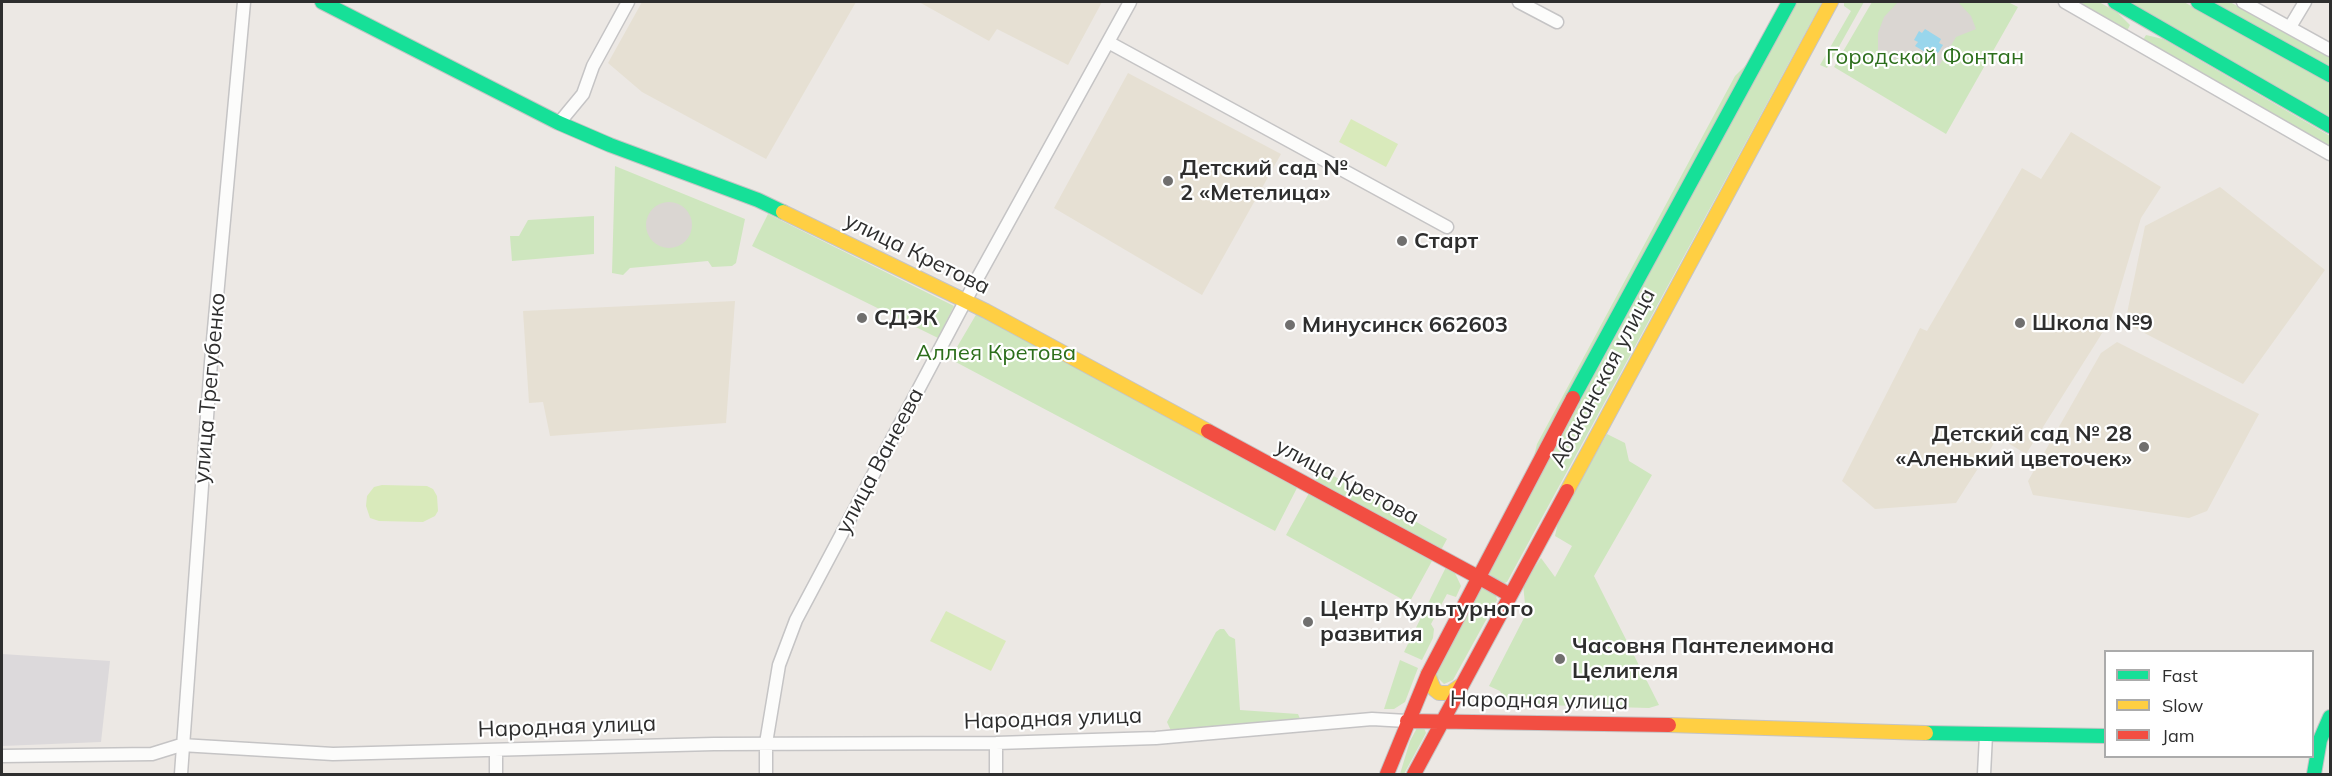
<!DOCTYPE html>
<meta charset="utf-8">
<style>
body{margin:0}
#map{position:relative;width:2332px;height:776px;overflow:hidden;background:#ece8e4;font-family:Mulish,sans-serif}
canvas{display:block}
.frame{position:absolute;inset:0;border:3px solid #2e2e2e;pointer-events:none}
.legend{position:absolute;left:2104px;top:650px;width:210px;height:108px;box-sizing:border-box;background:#fff;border:2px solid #ababab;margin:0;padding:8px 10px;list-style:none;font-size:18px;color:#2e2e2e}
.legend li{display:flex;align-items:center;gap:12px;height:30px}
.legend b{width:30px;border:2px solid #ababab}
</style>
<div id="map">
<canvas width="2332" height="776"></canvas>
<div class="frame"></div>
<ul class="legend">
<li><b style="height:8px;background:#16e098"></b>Fast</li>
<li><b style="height:8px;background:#ffcf43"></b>Slow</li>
<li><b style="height:8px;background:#f24e42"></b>Jam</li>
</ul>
</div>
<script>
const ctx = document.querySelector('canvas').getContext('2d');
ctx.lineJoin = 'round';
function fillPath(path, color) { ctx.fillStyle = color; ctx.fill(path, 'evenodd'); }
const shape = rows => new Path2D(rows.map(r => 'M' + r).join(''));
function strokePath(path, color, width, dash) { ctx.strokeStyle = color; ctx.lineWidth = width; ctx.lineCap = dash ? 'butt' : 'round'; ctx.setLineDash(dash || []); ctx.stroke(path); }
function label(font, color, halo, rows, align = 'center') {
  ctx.font = font + ' Mulish,sans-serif'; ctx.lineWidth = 4.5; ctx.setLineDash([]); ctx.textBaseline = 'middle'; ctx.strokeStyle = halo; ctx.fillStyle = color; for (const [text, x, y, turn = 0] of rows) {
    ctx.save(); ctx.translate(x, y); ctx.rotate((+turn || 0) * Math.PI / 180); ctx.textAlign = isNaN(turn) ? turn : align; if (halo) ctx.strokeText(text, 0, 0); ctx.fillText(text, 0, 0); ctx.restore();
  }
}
fillPath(shape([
 [2,654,110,661,101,742,2,746]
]), '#dcd9db');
fillPath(shape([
 [642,2,856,2,766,159,642,92,608,63],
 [919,2,1102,2,1068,65,997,29,989,41],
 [1128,73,1281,154,1202,295,1054,208],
 [2071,132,2161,187,2141,218,2111,319,2026,454,1998,437,1956,503,1875,509,1842,481,1920,328,1927,331,2022,168,2041,179],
 [2220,187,2325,270,2243,384,2125,323,2145,226],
 [735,301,726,423,550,436,543,402,529,403,523,311],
 [2117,342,2259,414,2207,511,2189,518,2033,495,2028,481,2101,353]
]), '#e6e0d3');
fillPath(shape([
 [1797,2,1822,2,1507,582,1502,584,1487,572],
 [1844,2,1864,2,1827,68,1820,65,1851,11,1844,6],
 [1872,2,2008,2,2018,7,1946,134,1834,67],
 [2072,2,2099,2,2117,12,2130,25,2127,31,2143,40,2146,35,2163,39,2330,136,2330,152],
 [2123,2,2184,2,2330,83,2330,121],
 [2205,2,2230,2,2330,57,2330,70],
 [1751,60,1533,460,1537,444,1735,76],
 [615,166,745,219,736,263,732,266,712,267,708,261,630,268,623,275,612,273],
 [768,214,954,306,938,338,752,246],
 [594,216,594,254,512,261,510,236,519,236,528,220],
 [977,313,1297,488,1275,531,950,359],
 [1607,434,1625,443,1629,461,1652,475,1594,576,1659,705,1649,708,1507,704,1500,691,1489,686,1526,614,1523,584,1541,558,1555,577,1572,546,1555,536,1559,518],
 [1321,469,1447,539,1440,552,1314,483],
 [1309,493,1432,561,1409,603,1286,535],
 [1446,567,1454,571,1461,586,1456,597,1447,594,1431,624,1434,629,1433,638,1422,660,1404,652],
 [1484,587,1495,593,1497,600,1453,680,1444,684,1436,676,1478,590],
 [1220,629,1224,629,1229,636,1235,639,1240,710,1298,714,1301,721,1172,733,1167,722,1216,632],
 [1400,660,1418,668,1405,702,1394,709,1384,709],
 [1417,728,1424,728,1426,733,1404,774,1400,774,1410,741]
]), '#cee6be');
fillPath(shape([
 [1351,119,1398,144,1386,167,1339,142],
 [382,485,427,486,433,489,437,496,438,511,435,516,423,522,379,521,370,518,366,506,367,496,374,487],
 [946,611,1006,641,991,671,930,641]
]), '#d9eabb');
fillPath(shape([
 [1898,2,1958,2,1971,16,1976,29,1956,37,1939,66,1929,62,1925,68,1903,56,1882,64,1878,51,1878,33,1884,17],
 '646 225a23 23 0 1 1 46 0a23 23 0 1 1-46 0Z'
]), '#dad6d2');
fillPath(shape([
 [1925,29,1941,39,1939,43,1943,45,1938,53,1934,51,1932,56,1915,46,1918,42,1914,40,1919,31,1922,33]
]), '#99d6ec');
const street = shape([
 [1519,2,1557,22],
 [2065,2,2330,154],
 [2243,2,2330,50],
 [2290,27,2305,2],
 [1108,42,1447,227],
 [559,123,583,94,593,66,628,2],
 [996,743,996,774],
 [2,756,152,754,181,745,333,754,714,744,996,743,1156,738,1372,719,1407,721],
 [181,774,211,362,244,2],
 [496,774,496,750],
 [766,774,766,743,779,665,796,620,977,279,1130,2],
 [1984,774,1986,735]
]);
const fast = shape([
 [322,2,559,123,610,145,758,200,783,212],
 [2115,2,2330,126],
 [2198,2,2330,75],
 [1573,398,1789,2],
 [1926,733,2106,736],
 [2314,774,2320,740,2330,717]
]);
const slow = shape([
 [783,212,986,311,1208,431],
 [1567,491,1831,2],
 [1428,674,1434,689,1439,693,1450,693,1460,686],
 [1669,725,1926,733]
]);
const jam = shape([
 [1208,431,1478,577],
 [1478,577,1510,595],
 [1407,721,1669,725],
 [1387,774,1428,674,1573,398],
 [1414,774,1567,491]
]);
strokePath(street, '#c5c4c5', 15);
strokePath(fast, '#c5c4c5', 16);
strokePath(slow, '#c5c4c5', 16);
strokePath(jam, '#c5c4c5', 16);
strokePath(street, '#fcfcfb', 12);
strokePath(fast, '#16e098', 14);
strokePath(slow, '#ffcf43', 14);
strokePath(jam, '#f24e42', 14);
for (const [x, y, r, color] of [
 [1168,181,6,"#706f6e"],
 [1402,241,6,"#706f6e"],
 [862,318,6,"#706f6e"],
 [2020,323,6,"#706f6e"],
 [1290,325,6,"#706f6e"],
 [2144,447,6,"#706f6e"],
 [1308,622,6,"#706f6e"],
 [1560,659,6,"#706f6e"]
]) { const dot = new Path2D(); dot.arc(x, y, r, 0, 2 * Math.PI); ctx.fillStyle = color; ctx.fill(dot); strokePath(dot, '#fff', 2); }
label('22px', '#2c6e1b', '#fff', [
 ["Городской Фонтан",1925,57],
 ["Аллея Кретова",996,353]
]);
label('bold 22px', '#2e2e2e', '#fff', [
 ["Детский сад №",1180,168],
 ["2 «Метелица»",1180,193],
 ["Старт",1414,241],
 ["СДЭК",874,318],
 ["Школа №9",2032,323],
 ["Минусинск 662603",1302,325],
 ["Детский сад № 28",2132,434,"right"],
 ["«Аленький цветочек»",2132,459,"right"],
 ["Центр Культурного",1320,609],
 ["развития",1320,634],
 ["Часовня Пантелеимона",1572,646],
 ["Целителя",1572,671]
], 'left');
label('22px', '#2e2e2e', '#fff', [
 ["улица Кретова",917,254,26],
 ["Абаканская улица",1603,378,-62],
 ["улица Трегубенко",210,388,-85],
 ["улица Ванеева",880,461,-62],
 ["улица Кретова",1347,482,28],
 ["Народная улица",1539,701,1],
 ["Народная улица",1053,719,-2],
 ["Народная улица",567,727,-2]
]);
</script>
